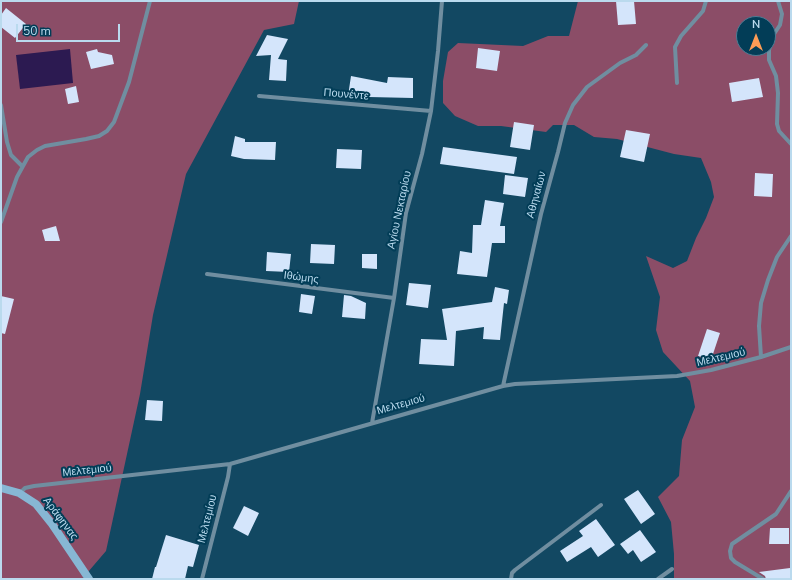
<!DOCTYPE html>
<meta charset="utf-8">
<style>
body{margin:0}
#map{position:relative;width:792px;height:580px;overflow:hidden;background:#124862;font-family:"Nunito Sans",sans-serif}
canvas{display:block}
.frame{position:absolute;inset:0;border:2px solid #badaee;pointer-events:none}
.north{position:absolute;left:736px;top:16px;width:40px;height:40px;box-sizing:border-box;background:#023d57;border:1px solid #4c7c93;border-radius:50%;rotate:0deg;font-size:11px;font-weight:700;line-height:16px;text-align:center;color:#badaee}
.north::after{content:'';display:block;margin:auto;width:14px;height:18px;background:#fd9c56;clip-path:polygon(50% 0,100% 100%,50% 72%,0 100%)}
.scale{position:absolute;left:16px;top:24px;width:104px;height:18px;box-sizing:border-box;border:2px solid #badaee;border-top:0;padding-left:5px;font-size:12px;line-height:14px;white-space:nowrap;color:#badaee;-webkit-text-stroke:3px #023d57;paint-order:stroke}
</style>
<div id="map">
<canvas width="792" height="580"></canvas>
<div class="frame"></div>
<div class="north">N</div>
<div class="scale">50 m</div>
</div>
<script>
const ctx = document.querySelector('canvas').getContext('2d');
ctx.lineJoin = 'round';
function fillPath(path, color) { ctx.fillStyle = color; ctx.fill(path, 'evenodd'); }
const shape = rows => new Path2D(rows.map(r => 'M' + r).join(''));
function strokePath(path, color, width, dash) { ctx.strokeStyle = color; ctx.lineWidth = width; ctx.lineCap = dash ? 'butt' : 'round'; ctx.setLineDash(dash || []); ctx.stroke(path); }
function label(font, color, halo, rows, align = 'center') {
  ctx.font = font + ' "Nunito Sans",sans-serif'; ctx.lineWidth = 4; ctx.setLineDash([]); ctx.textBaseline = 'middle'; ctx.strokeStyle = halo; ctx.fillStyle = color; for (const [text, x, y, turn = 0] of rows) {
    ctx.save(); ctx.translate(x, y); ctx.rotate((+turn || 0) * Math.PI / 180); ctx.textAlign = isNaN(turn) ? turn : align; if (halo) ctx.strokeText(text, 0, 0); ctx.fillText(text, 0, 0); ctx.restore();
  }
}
fillPath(shape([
 [1,1,299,1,294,24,264,30,186,174,153,315,140,394,106,551,82,579,1,579],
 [578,1,791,1,791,579,674,579,674,554,671,522,658,497,679,476,682,440,695,407,690,381,663,352,656,330,660,297,646,256,673,268,687,261,696,238,706,218,714,197,711,182,701,158,674,154,617,139,594,137,574,125,553,125,546,132,501,126,478,126,455,116,443,103,443,81,448,52,458,43,523,46,548,36,569,36],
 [744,24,768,24,768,48,744,48]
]), '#8b4d67');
fillPath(shape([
 [70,49,73,83,20,89,16,55]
]), '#2c1a51');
fillPath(shape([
 [616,1,634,1,636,24,618,25],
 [6,8,26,24,15,38,1,27,1,15],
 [267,35,288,39,278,59,287,60,286,81,269,80,271,55,256,56],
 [478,48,500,51,497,71,476,68],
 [97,49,98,52,112,55,114,64,91,69,86,52],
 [351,76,387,83,388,77,413,78,413,98,369,97,368,100,348,96],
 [759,78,763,97,732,102,729,83],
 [76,86,79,102,68,104,65,89],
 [514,122,534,125,530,150,510,147],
 [626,130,650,134,644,162,620,157],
 [235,136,245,139,245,142,276,142,275,160,244,159,231,156],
 [443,147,517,157,514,174,440,164],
 [337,149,362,150,361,169,336,168],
 [755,173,773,174,772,197,754,196],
 [505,175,528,178,525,197,503,194],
 [485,200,504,203,500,226,505,226,505,243,492,243,487,277,457,274,460,251,472,253,473,225,481,225],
 [56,226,60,241,45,241,42,230],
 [311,244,335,245,334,264,310,263],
 [267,252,291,254,289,272,266,271],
 [362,254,377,254,377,269,362,268],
 [409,283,431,285,428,308,406,305],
 [495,287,509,290,507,304,504,303,500,340,483,339,484,327,456,331,454,366,419,364,421,339,447,340,442,309,492,302],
 [301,294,315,296,312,314,299,312],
 [344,295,351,296,366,303,365,319,342,317],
 [1,296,14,299,5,334,1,333],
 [707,329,720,333,711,360,698,356],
 [147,400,163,401,162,421,145,420],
 [638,490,655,514,641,524,624,499],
 [244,506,259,513,248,536,233,528],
 [596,519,615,545,598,557,591,547,567,562,560,551,583,536,579,531],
 [770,528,789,528,789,544,769,544],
 [640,530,656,552,641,562,633,550,628,554,620,544],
 [166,535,199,545,193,567,188,566,185,579,152,579,155,567,156,567],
 [790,568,791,579,766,579,765,576,759,572]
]), '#d4e5fb');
strokePath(shape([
 [778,1,782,14,780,25,774,34,769,50,769,60,776,76,778,93,777,124,779,131,791,144],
 [677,83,675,47,681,36,703,11,706,1],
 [259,96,431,111],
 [1,105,7,142,11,155,22,166],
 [1,222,17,177,28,157,37,150,45,146,86,139,99,136,107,131,114,122,129,82,150,1],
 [207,274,394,298],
 [761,357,759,326,761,303,768,280,777,257,791,236],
 [503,386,541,214,558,152,565,123,573,105,587,87,620,63,636,55,646,45],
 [372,423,394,298,406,213,422,154,431,111,438,51,442,1],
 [20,493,25,488,34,486,230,464,503,386,515,384,677,376,711,370,761,357,791,347],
 [202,579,228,477,230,464],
 [511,579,512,573,515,570,601,505],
 [658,579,672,569],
 [763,579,735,562,731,558,730,551,732,544,776,514,791,491]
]), '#708ea0', 4);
strokePath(shape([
 [1,488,19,493,36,504,52,524,89,579]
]), '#87b7d4', 8);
label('11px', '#badaee', '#023d57', [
 ["Πουνέντε",346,95,5],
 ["Αθηναίων",537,195,-75],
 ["Αγίου Νεκταρίου",400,210,-78],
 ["Ιθώμης",301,278,7],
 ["Μελτεμιού",721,358,-13],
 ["Μελτεμιού",401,405,-16],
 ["Μελτεμιού",87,471,-6],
 ["Αράφηνας",60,519,53],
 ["Μελτεμίου",208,519,-76]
]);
</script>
